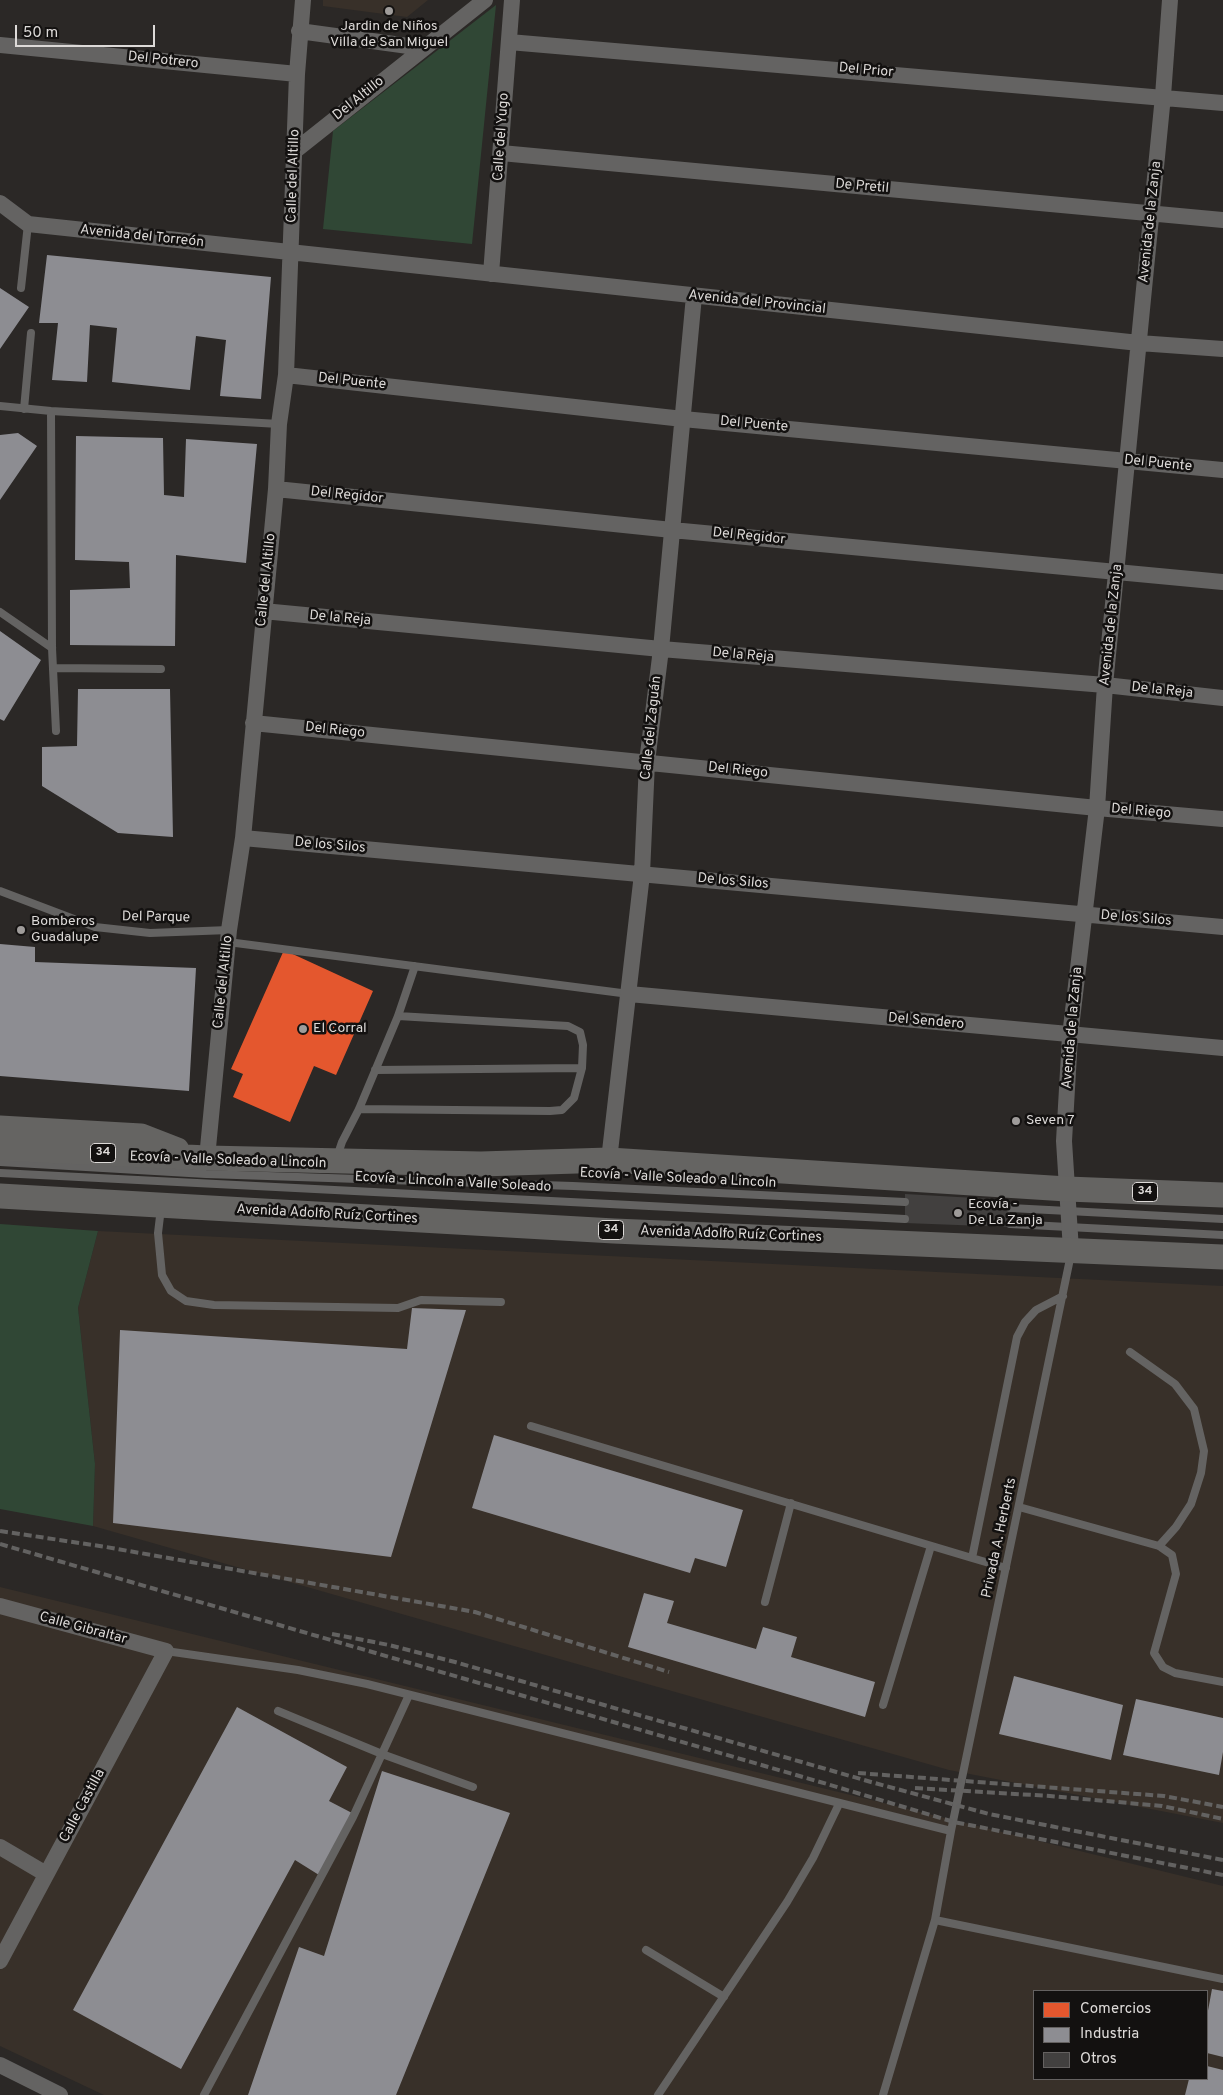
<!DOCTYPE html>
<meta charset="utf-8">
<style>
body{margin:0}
#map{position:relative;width:1223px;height:2095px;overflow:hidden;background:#2b2826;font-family:Overpass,sans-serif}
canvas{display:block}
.legend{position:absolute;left:1033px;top:1990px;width:175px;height:90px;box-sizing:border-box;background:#131110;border:1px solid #646160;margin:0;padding:6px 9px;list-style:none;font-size:15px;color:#dddad8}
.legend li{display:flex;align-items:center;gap:10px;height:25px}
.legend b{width:25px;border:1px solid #646160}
.scale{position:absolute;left:15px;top:25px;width:140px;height:22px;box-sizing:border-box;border:2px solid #dddad8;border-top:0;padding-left:6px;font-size:15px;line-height:18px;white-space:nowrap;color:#dddad8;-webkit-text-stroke:4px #131110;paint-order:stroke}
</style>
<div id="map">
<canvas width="1223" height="2095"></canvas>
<ul class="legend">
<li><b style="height:14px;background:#e4572e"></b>Comercios</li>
<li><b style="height:14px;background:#8d8d92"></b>Industria</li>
<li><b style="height:14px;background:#42403f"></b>Otros</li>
</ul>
<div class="scale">50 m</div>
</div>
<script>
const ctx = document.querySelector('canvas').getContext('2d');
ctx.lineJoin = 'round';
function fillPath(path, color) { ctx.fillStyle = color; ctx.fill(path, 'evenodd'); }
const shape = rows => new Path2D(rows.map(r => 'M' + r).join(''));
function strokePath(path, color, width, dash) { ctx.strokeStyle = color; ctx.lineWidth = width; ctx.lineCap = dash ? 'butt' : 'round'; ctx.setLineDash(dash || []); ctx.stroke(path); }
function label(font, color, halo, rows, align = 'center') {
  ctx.font = font + ' Overpass,sans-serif'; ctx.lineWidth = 5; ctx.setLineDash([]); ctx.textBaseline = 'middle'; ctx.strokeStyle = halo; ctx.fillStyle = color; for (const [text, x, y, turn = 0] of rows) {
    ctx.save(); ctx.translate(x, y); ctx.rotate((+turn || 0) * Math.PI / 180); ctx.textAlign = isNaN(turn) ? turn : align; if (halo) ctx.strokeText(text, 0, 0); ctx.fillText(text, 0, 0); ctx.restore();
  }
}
fillPath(shape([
 [323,0,428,0,407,17,323,6],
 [98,1231,1223,1286,1223,1823,949,1770,93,1526,95,1464,78,1308],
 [0,1587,1223,1886,1223,2095,104,2095,0,2046],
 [1034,1991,1207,1991,1207,2079,1034,2079]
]), '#383029');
fillPath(shape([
 [496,5,472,244,323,229,333,131],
 [0,1224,98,1231,78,1308,95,1464,93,1526,0,1509]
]), '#304735');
fillPath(shape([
 [284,950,373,991,336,1075,314,1066,290,1122,233,1097,243,1074,231,1069]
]), '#e4572e');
fillPath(shape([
 [47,255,271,277,261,399,220,396,226,340,196,336,190,390,112,382,117,328,90,325,87,382,52,380,58,323,39,323],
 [0,288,29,307,0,349],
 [18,433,37,446,0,500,0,435],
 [76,436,163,438,164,495,184,497,186,439,257,444,246,563,176,555,175,646,70,645,70,590,130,588,129,562,75,560],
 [0,631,41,660,4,721,0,719],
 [78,689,170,689,173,837,118,833,42,786,42,747,77,746],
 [0,944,35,947,35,962,196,968,189,1091,0,1076],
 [412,1308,466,1310,391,1557,113,1523,120,1330,407,1349],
 [494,1435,743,1510,726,1567,695,1558,690,1573,472,1508],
 [644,1593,674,1601,667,1623,756,1649,763,1627,797,1637,791,1657,875,1682,865,1717,628,1647],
 [1014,1676,1123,1705,1111,1760,999,1734],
 [1136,1699,1223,1718,1223,1752,1219,1775,1123,1755],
 [237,1707,347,1767,329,1801,352,1813,319,1875,295,1860,181,2069,73,2010],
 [382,1771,510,1813,396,2095,248,2095,299,1947,324,1956],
 [1212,1989,1223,1991,1223,2057,1207,2053,1207,2016],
 [1207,2066,1223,2070,1223,2095,1185,2095,1189,2079,1207,2079]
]), '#8d8d92');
fillPath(shape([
 [905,1194,1010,1200,1010,1227,905,1223]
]), '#42403f');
strokePath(shape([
 [21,288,28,224],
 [0,406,51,411,279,424],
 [24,409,31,333],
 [51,411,52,648,56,731],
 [0,612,52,648],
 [54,668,161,669],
 [0,891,95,927,150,933,229,930],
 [228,942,629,994],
 [375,1070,582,1068],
 [359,1109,550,1111,562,1110,574,1098,582,1068,583,1045,580,1032,568,1026,398,1016],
 [337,1157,342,1142,359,1109,398,1016,415,966],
 [0,1162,206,1174,573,1186,905,1202],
 [0,1173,905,1219],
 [161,1208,158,1233,162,1275,171,1291,186,1301,214,1305,398,1308,421,1300,501,1302],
 [1010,1208,1223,1219],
 [1010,1224,1223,1235],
 [1130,1352,1175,1384,1194,1409,1204,1451,1201,1473,1191,1504,1176,1527,1159,1546],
 [531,1426,972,1558,1017,1337,1025,1322,1036,1310,1063,1296],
 [1019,1507,1159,1546,1172,1555,1176,1574,1154,1653,1163,1667,1175,1673,1223,1682],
 [972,1558,1006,1568],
 [765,1602,791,1503],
 [166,1651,298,1670,367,1684,951,1831],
 [883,1705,931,1546],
 [278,1711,382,1754,473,1787],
 [935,1920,1223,1979],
 [646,1950,724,1997],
 [204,2095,353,1817,409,1695],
 [658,2095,787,1902,813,1858,839,1804],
 [883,2095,935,1920,951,1831,1071,1254]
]), '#646362', 8);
strokePath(shape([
 [299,31,423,48],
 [509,42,1223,103],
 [0,45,297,74],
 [296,150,485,0],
 [501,153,1223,220],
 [0,203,28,224,1139,343,1223,349],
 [491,274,512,0],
 [286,375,683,419,1223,470],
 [276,489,672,530,1223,582],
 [263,611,661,649,1105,685,1223,698],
 [253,723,1097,808,1223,819],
 [243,838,1223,927],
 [629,994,1223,1048],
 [207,1158,229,930,243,838,276,489,279,424,286,375,297,74,303,0],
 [609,1160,642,874,647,762,661,649,694,296],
 [1071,1250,1064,1141,1070,1036,1097,808,1105,685,1163,96,1170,0],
 [0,1606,166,1651,0,1961],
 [0,1847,46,1874],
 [0,2065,60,2095]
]), '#646362', 16);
strokePath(shape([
 [0,1128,141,1136,177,1150],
 [0,1148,207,1158,481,1164,609,1160,1067,1189,1223,1195],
 [0,1196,614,1231,1223,1257]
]), '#656462', 25);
strokePath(shape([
 [0,1531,106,1547,475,1612,669,1672],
 [0,1544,827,1784,954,1822,1223,1875],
 [332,1634,389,1645,455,1662,871,1782,989,1814,1223,1860],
 [858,1773,1164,1796,1223,1807],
 [915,1788,1050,1796,1162,1806,1223,1819]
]), '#636261', 4, [8, 4]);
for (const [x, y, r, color] of [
 [389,11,5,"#9f9c9a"],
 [21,930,5,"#9f9c9a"],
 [303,1029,5,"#9f9c9a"],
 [1016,1121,5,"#9f9c9a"],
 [958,1213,5,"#9f9c9a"]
]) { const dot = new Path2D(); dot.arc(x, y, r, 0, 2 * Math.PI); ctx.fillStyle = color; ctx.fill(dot); strokePath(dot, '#131110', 2); }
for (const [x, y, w] of [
 [103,1153,25],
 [1145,1192,25],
 [611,1230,25]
]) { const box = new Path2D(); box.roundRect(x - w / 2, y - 9.5, w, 19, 4); ctx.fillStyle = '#131110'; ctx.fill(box); strokePath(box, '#dddad8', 1); }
label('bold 12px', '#dddad8', null, [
 ["34",103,1153],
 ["34",1145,1192],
 ["34",611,1230]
]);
label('14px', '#dddad8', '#131110', [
 ["Jardin de Niños",389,27,"center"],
 ["Villa de San Miguel",389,43,"center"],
 ["Bomberos",31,922],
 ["Guadalupe",31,938],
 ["El Corral",313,1029],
 ["Seven 7",1026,1121],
 ["Ecovía -",968,1205],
 ["De La Zanja",968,1221]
], 'left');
label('14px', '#dddad8', '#131110', [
 ["Del Potrero",163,61,6],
 ["Del Prior",866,71,5],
 ["Del Altillo",359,99,-39],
 ["Calle del Yugo",502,137,-86],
 ["Calle del Altillo",294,176,-88],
 ["De Pretil",862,187,5],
 ["Avenida de la Zanja",1151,222,-84],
 ["Avenida del Torreón",142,237,6],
 ["Avenida del Provincial",757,303,6],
 ["Del Puente",352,382,6],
 ["Del Puente",754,425,5],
 ["Del Puente",1158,464,6],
 ["Del Regidor",347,496,6],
 ["Del Regidor",749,537,6],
 ["Calle del Altillo",267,580,-84],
 ["De la Reja",340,619,5],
 ["Avenida de la Zanja",1112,625,-84],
 ["De la Reja",743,656,5],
 ["De la Reja",1162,691,6],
 ["Calle del Zaguán",652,728,-84],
 ["Del Riego",335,731,6],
 ["Del Riego",738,771,6],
 ["Del Riego",1141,812,5],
 ["De los Silos",330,846,5],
 ["De los Silos",733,882,5],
 ["Del Parque",156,918,1],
 ["De los Silos",1136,919,5],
 ["Calle del Altillo",224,982,-84],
 ["Del Sendero",926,1022,5],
 ["Avenida de la Zanja",1073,1028,-85],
 ["Ecovía - Valle Soleado a Lincoln",228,1161,2],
 ["Ecovía - Valle Soleado a Lincoln",678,1179,3],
 ["Ecovía - Lincoln a Valle Soleado",453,1183,3],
 ["Avenida Adolfo Ruíz Cortines",327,1215,3],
 ["Avenida Adolfo Ruíz Cortines",731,1235,2],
 ["Privada A. Herberts",1000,1538,-78],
 ["Calle Gibraltar",83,1629,15],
 ["Calle Castilla",83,1806,-62]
]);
</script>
